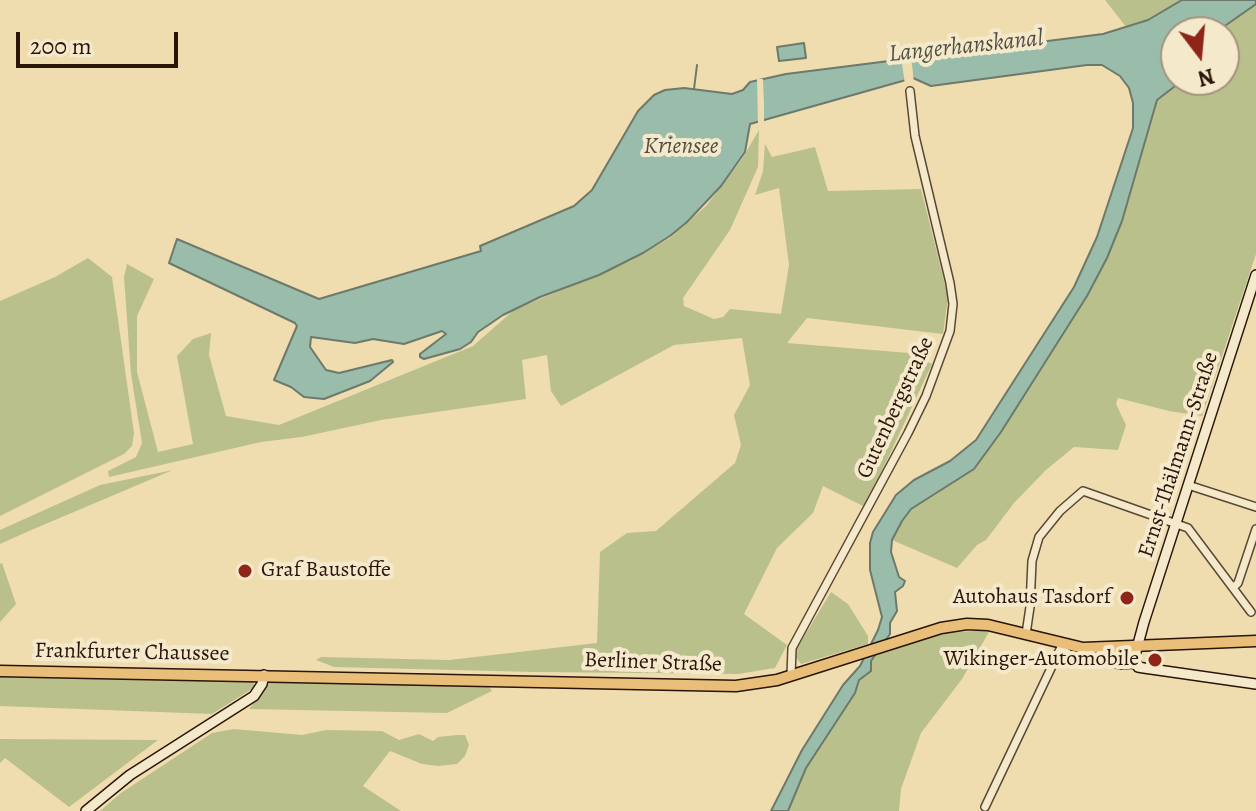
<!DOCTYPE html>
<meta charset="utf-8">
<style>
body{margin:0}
#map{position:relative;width:1256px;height:811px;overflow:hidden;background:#efddb0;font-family:Alegreya,serif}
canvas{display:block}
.north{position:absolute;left:1160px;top:16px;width:80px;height:80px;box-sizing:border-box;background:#f5e9cc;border:2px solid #a3947e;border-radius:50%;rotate:164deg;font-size:22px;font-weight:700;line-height:32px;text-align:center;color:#29150a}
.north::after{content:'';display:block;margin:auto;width:28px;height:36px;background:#8f2418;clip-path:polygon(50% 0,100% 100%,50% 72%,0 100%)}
.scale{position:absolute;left:16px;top:32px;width:162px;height:36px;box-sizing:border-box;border:4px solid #29150a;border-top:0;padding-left:10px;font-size:24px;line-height:28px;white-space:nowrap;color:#29150a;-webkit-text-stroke:6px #f5e9cc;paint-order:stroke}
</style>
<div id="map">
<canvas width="1256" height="811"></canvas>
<div class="north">N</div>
<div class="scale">200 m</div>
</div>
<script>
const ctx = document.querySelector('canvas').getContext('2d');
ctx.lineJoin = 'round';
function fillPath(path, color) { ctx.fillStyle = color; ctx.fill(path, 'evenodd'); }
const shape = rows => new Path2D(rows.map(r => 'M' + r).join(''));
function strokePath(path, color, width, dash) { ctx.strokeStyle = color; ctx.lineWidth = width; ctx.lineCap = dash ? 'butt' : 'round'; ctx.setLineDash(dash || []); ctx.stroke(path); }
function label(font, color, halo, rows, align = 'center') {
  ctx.font = font + ' Alegreya,serif'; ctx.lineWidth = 8; ctx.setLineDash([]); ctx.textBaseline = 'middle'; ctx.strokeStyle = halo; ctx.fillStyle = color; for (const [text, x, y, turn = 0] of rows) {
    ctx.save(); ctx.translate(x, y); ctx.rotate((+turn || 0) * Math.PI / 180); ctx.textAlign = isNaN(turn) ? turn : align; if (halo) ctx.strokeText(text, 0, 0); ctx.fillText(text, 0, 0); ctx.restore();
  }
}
fillPath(shape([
 [1105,0,1182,0,1148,20,1127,28],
 [1256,4,1256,254,1202,416,1169,411,1118,398,1116,404,1126,425,1118,450,1074,447,1046,470,1014,503,986,540,977,545,957,568,892,540,902,521,911,509,974,469,1001,432,1087,296,1107,258,1122,221,1157,100,1183,80,1224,80,1224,32,1218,30],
 [759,130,758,167,730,230,683,298,684,306,714,319,723,317,730,309,781,314,789,265,779,188,755,195,763,171,765,144,772,157,815,147,828,191,921,189,948,297,943,334,807,318,787,343,909,353,932,364,865,507,823,486,813,513,777,548,744,614,787,645,775,668,738,674,534,672,334,667,316,660,321,657,449,660,597,643,600,552,627,533,656,531,735,463,741,445,734,415,750,385,742,338,674,345,561,406,551,391,547,355,522,360,526,399,381,420,302,437,261,442,109,477,108,471,136,457,142,443,131,374,124,277,127,264,154,279,137,316,137,372,158,452,193,444,177,356,193,339,211,333,209,355,226,416,279,425,473,346,514,310,630,261,670,238,706,206,742,159],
 [88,258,112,277,134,433,132,446,124,454,0,516,0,301,55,277],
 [173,470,29,531,0,544,0,530,100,485],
 [2,563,16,604,0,622,0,564],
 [831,592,848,604,868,636,868,644,801,664,796,657,797,648],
 [990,630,962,679,921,733,901,789,899,811,788,811,806,768,846,706,859,680,871,671,871,661,879,651,943,633],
 [1068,650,1088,653,1124,652,1130,658,1121,661,1072,653],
 [0,677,253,682,255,687,212,714,0,706],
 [270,682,487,684,492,691,447,713,249,709],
 [234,729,302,735,326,730,382,731,399,740,419,734,433,741,438,737,457,735,465,735,469,745,465,756,457,764,438,766,422,764,390,751,363,786,401,811,100,811,121,793,212,733],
 [0,739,158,740,69,807,5,758,0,763]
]), '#bac08b');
const water = shape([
 [1182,0,1256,0,1256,4,1219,30,1219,32,1176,32,1176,80,1183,80,1157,100,1122,221,1107,258,1087,296,1001,432,974,469,911,509,902,521,892,540,891,552,899,577,905,581,903,586,895,592,897,611,890,623,890,634,871,661,871,671,859,680,855,693,806,768,788,811,771,811,802,750,843,685,860,666,878,630,882,617,870,570,870,543,873,532,896,495,914,480,950,461,976,440,1074,287,1097,237,1133,128,1133,103,1129,88,1120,76,1102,65,1087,65,931,86,913,78,750,124,745,152,721,186,687,222,670,236,643,253,599,275,540,297,503,315,478,332,471,342,460,349,424,359,420,357,420,354,446,334,442,331,404,344,373,339,355,343,311,337,310,347,326,370,339,373,392,360,393,362,370,381,324,399,304,397,291,387,274,380,297,326,295,323,169,263,177,239,319,299,481,251,480,246,574,206,592,190,638,111,654,95,665,90,684,88,732,94,743,90,750,82,786,74,1103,34,1148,20,1182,0],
 [804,43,806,58,779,61,777,47,804,43]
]);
fillPath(water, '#9abcab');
strokePath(water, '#6d796b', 2);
fillPath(shape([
 [911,55,914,83,905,85,901,56],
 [757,79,763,79,764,105,764,123,758,125]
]), '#efddb0');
strokePath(shape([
 [694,89,697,65]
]), '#6d796b', 2);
const street = shape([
 [1188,485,1256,507],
 [1233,588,1238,583,1256,529],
 [1026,634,1030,607,1032,561,1039,537,1060,511,1083,491,1188,528,1251,612],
 [1062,649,1072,656,1122,665,1135,664],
 [791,676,792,648,908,433,926,396,950,331,953,304,950,283,915,136,910,91],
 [985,807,1063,643]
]);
const secondary = shape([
 [1256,275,1144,622,1134,659,1138,667,1144,668,1256,684],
 [86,811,130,775,254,696,262,684,264,675]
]);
const primary = shape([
 [0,671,736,686,777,680,941,628,967,624,988,625,1083,648,1256,641]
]);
strokePath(street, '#5a4734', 10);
strokePath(secondary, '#29150a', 12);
strokePath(primary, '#29150a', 13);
strokePath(street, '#f5e9cc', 7);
strokePath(secondary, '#f5e9cc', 9);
strokePath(primary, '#e8be78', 10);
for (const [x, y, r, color] of [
 [245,571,8,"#8f2418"],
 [1127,598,8,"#8f2418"],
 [1155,660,8,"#8f2418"]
]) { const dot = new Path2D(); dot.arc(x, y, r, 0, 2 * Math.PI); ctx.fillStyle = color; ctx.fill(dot); strokePath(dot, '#f5e9cc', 3); }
label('22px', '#29150a', '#f5e9cc', [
 ["Gutenbergstraße",896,408,-65],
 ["Ernst-Thälmann-Straße",1179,455,-72],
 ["Frankfurter Chaussee",132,653,1],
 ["Berliner Straße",653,663,2]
]);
label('22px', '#29150a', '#f5e9cc', [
 ["Graf Baustoffe",261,571,"left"],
 ["Autohaus Tasdorf",1111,598],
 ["Wikinger-Automobile",1139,660]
], 'right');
label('italic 24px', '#514f42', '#f5e9cc', [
 ["Langerhanskanal",966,47,-6],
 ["Kriensee",681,147]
]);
</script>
